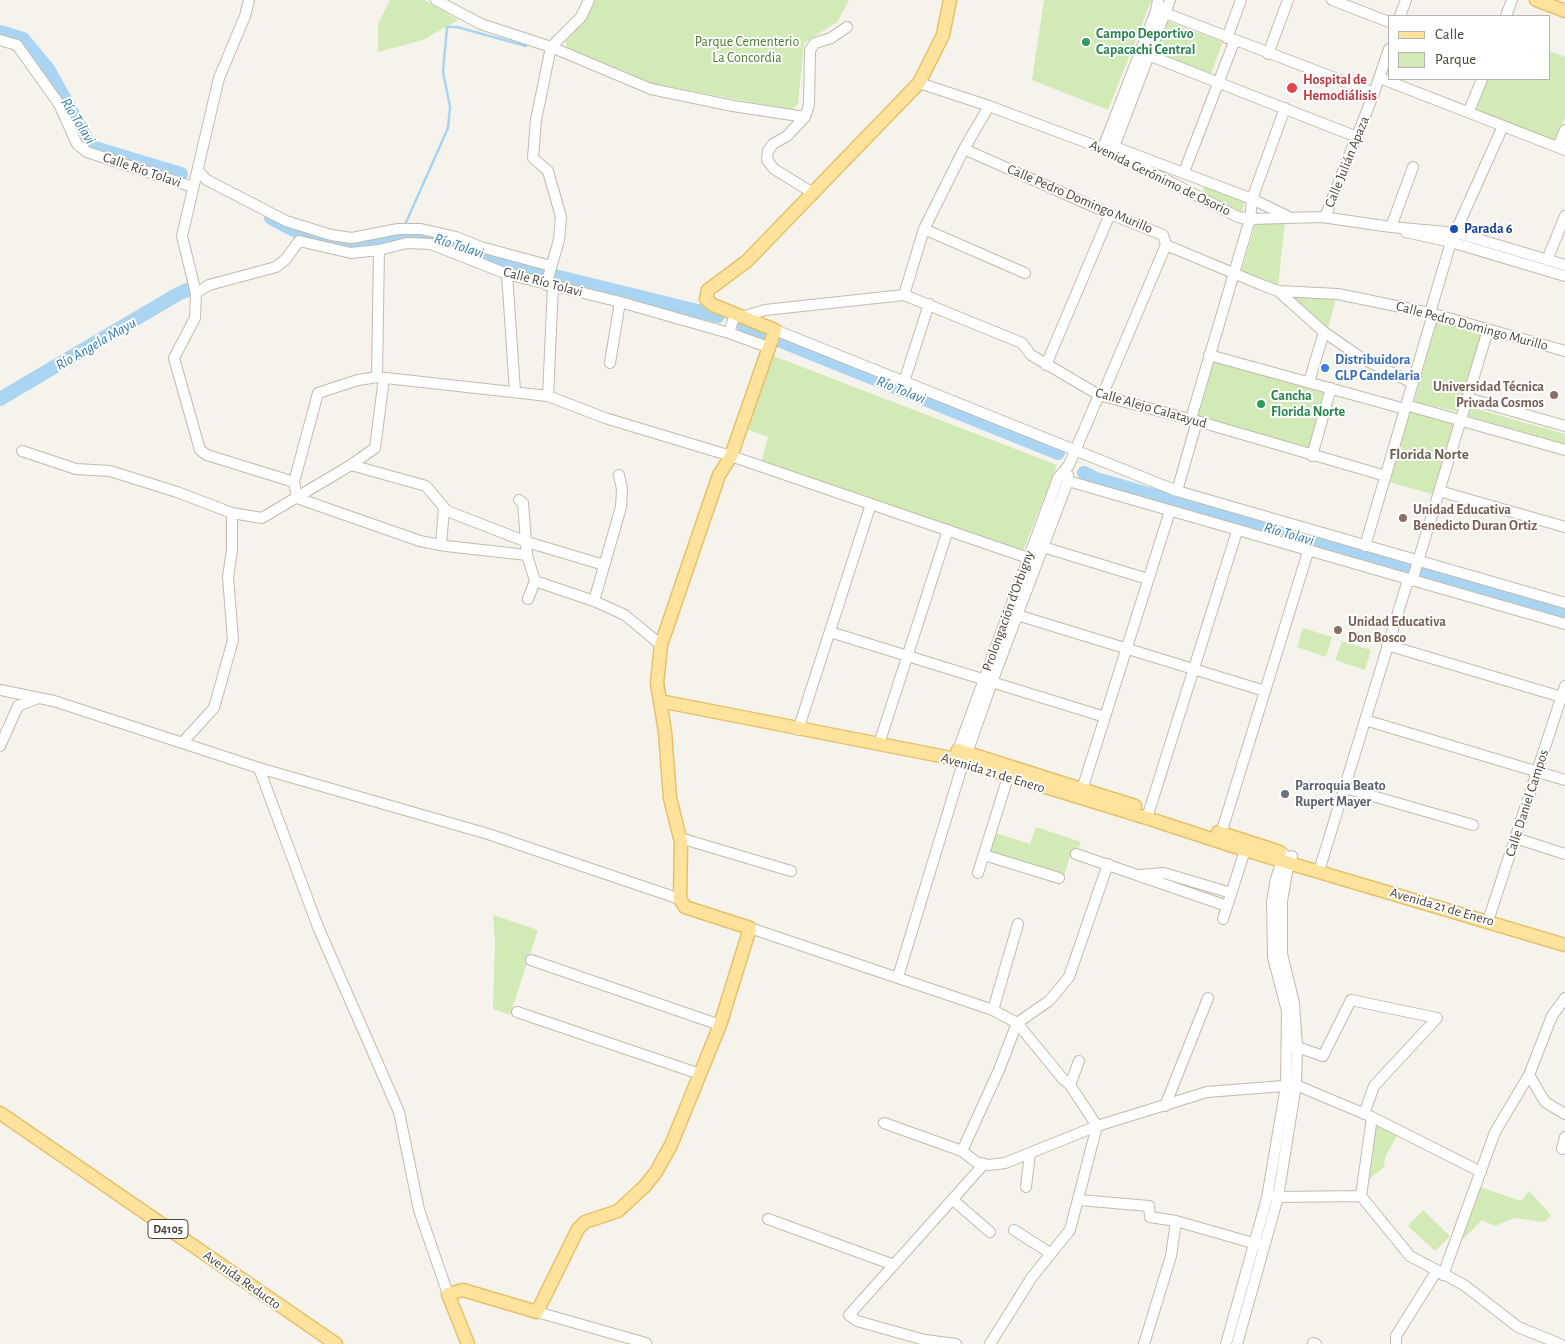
<!DOCTYPE html>
<meta charset="utf-8">
<style>
body{margin:0}
#map{position:relative;width:1565px;height:1344px;overflow:hidden;background:#f6f3ec;font-family:"Alegreya Sans",sans-serif}
canvas{display:block}
.legend{position:absolute;left:1388px;top:15px;width:162px;height:65px;box-sizing:border-box;background:#fff;border:1px solid #b7b4b0;margin:0;padding:6px 9px;list-style:none;font-size:15px;color:#4b4439}
.legend li{display:flex;align-items:center;gap:10px;height:25px}
.legend b{width:25px;border:1px solid #b7b4b0}
</style>
<div id="map">
<canvas width="1565" height="1344"></canvas>
<ul class="legend">
<li><b style="height:6px;background:#ffe39c"></b>Calle</li>
<li><b style="height:14px;background:#d2eab5"></b>Parque</li>
</ul>
</div>
<script>
const ctx = document.querySelector('canvas').getContext('2d');
ctx.lineJoin = 'round';
function fillPath(path, color) { ctx.fillStyle = color; ctx.fill(path, 'evenodd'); }
const shape = rows => new Path2D(rows.map(r => 'M' + r).join(''));
function strokePath(path, color, width, dash) { ctx.strokeStyle = color; ctx.lineWidth = width; ctx.lineCap = dash ? 'butt' : 'round'; ctx.setLineDash(dash || []); ctx.stroke(path); }
function label(font, color, halo, rows, align = 'center') {
  ctx.font = font + ' "Alegreya Sans",sans-serif'; ctx.lineWidth = 4; ctx.setLineDash([]); ctx.textBaseline = 'middle'; ctx.strokeStyle = halo; ctx.fillStyle = color; for (const [text, x, y, turn = 0] of rows) {
    ctx.save(); ctx.translate(x, y); ctx.rotate((+turn || 0) * Math.PI / 180); ctx.textAlign = isNaN(turn) ? turn : align; if (halo) ctx.strokeText(text, 0, 0); ctx.fillText(text, 0, 0); ctx.restore();
  }
}
fillPath(shape([
 [390,0,425,0,458,20,423,40,378,52,378,24],
 [594,0,849,0,837,22,804,43,798,104,792,110,654,84,566,47,566,41,588,16],
 [1044,0,1153,0,1150,4,1108,110,1032,80],
 [1167,21,1223,42,1210,76,1155,55],
 [1549,51,1565,57,1565,118,1554,141,1477,111,1475,109,1486,79,1549,79],
 [1205,186,1244,202,1242,212,1201,193],
 [1256,222,1285,222,1278,286,1241,273],
 [1292,297,1336,298,1328,328],
 [1437,320,1483,333,1459,412,1414,402],
 [771,355,1057,465,1023,551,761,462,768,437,748,430],
 [1213,359,1326,392,1309,450,1196,417],
 [1470,407,1565,434,1565,444,1466,416],
 [1408,411,1456,424,1435,495,1389,482],
 [1303,628,1332,637,1326,657,1297,647],
 [1342,641,1371,650,1365,670,1335,660],
 [1036,827,1081,842,1077,851,1072,850,1064,876,990,852,996,833,1030,844],
 [493,915,538,930,510,1015,493,1009,495,941],
 [1381,1126,1398,1134,1385,1157,1384,1167,1367,1181,1375,1127],
 [1480,1187,1521,1201,1529,1191,1551,1215,1544,1222,1514,1218,1495,1226,1482,1220,1462,1240],
 [1423,1210,1450,1236,1435,1251,1408,1226]
]), '#d2eab5');
strokePath(shape([
 [404,227,448,128,450,107,443,72,447,27,457,27,526,46]
]), '#a9d4f2', 2.5);
strokePath(shape([
 [0,32,23,39,48,69,91,147,181,174],
 [271,218,298,232,334,242,353,243,402,233,426,235,555,276,718,316],
 [744,326,1058,453],
 [0,399,178,294,192,288],
 [1084,473,1096,479,1408,569],
 [1426,574,1565,614]
]), '#a9d4f2', 14);
const minor = shape([
 [249,0,245,16,219,78,182,236,196,293,195,318,174,358,200,450,207,455,294,482],
 [436,0,481,24,551,47,651,89,733,106,805,117],
 [1170,0,1165,13,1374,93],
 [1332,0,1389,22],
 [1400,16,1406,0],
 [1506,16,1512,0],
 [1227,38,1241,0],
 [0,40,17,45,59,104,77,144,87,152,193,187],
 [1268,54,1288,0],
 [1148,55,1357,137],
 [1380,78,1565,150],
 [919,83,989,106,1112,152,1238,217,1250,219,1322,217,1391,227,1457,233,1565,265],
 [1469,111,1482,79],
 [1115,147,1252,199,1287,216],
 [1558,147,1565,130],
 [1103,148,1156,11,1158,0],
 [964,149,1110,214,1163,235,1166,245,1262,285,1278,291,1338,294,1430,313,1565,351],
 [1112,152,1165,13,1165,7],
 [198,171,207,180,286,221,331,235,352,238,398,229,421,229,456,237,481,247,551,266],
 [1184,172,1234,42],
 [813,193,774,169,767,160,768,151,773,144,787,136,805,117,809,105,810,50,815,43,831,38,847,27],
 [1325,217,1374,93,1389,49],
 [1391,227,1413,167],
 [924,229,1025,273],
 [1406,232,1451,242,1565,276],
 [1547,260,1565,216],
 [507,274,515,391],
 [546,285,559,240,561,217,548,171,533,158,536,120,551,47,581,17,589,0],
 [1278,291,1324,332,1363,359,1413,383],
 [196,293,209,285,276,267,286,259,299,241,351,253,379,250,407,243,431,244,507,274,620,302,729,333,768,347],
 [904,295,1022,343,1031,355,1099,395,1197,421,1386,476],
 [1430,313,1451,242,1503,126],
 [742,317,765,310,904,295,924,229,964,149,989,106],
 [775,330,1177,491,1565,603],
 [729,333,735,314],
 [1209,355,1405,409],
 [610,363,620,302],
 [1046,365,1110,214],
 [377,377,379,250],
 [904,382,929,304],
 [1309,382,1324,332],
 [548,396,553,286],
 [1467,398,1565,426],
 [1406,405,1565,450],
 [1191,419,1250,219,1252,199,1285,108],
 [22,451,76,469,110,471,177,492,232,513,262,518,351,465,375,448,384,378],
 [1312,456,1331,388],
 [351,465,426,486,447,511,527,542,604,565],
 [1068,481,1565,624],
 [1177,491,1197,421],
 [1439,491,1565,527],
 [297,498,294,482,318,393,358,380,377,377,548,396,605,418,731,456,1037,561],
 [297,498,420,541,446,546,527,555],
 [519,500,523,503,527,555,535,581,528,599],
 [441,545,444,508],
 [1365,546,1433,314],
 [1043,547,1148,579],
 [535,581,594,601,625,615,661,645],
 [1412,581,1488,330],
 [594,601,621,507,622,489,619,475],
 [1017,615,1265,691],
 [830,632,1105,717],
 [1387,645,1565,698],
 [0,690,54,701,259,768,318,927,399,1112,419,1210,448,1294],
 [1365,720,1565,780],
 [798,730,871,504],
 [182,743,214,708,233,640,228,577,232,550,232,513],
 [879,744,948,530],
 [0,746,18,706,38,698],
 [958,750,1058,478,1069,465,1099,395,1105,389,1166,245],
 [967,753,992,682,1068,481,1068,475],
 [259,768,488,834,680,899],
 [1345,788,1473,825],
 [1080,796,1170,511],
 [1147,818,1237,531],
 [680,838,791,871],
 [1515,838,1565,854],
 [1219,840,1308,552],
 [1076,854,1227,906],
 [984,855,1059,878],
 [1319,871,1408,580],
 [978,873,1008,777],
 [1140,875,1164,873,1231,893],
 [1223,919,1247,844],
 [1488,921,1565,686],
 [750,928,993,1010,1017,1023,1063,1079,1070,1085,1097,1126,1070,1230,1032,1277,990,1344],
 [531,960,720,1025],
 [898,977,963,763],
 [993,1010,1018,924],
 [517,1012,700,1074],
 [1291,1045,1323,1056,1351,1000,1437,1018],
 [1529,1075,1545,1102,1565,1114],
 [1070,1085,1079,1061],
 [1165,1106,1208,998],
 [1364,1114,1374,1086,1437,1018],
 [884,1123,962,1151,976,1162,989,1165,1005,1163,1097,1126,1207,1092,1296,1085,1372,1117,1481,1172],
 [1562,1149,1565,1137],
 [962,1151,999,1070,1017,1023,1049,1001,1069,977,1108,864],
 [1026,1187,1030,1153],
 [1271,1195,1278,1197,1361,1196,1410,1256,1464,1285,1518,1327,1560,1344],
 [1361,1196,1372,1117],
 [953,1200,990,1232],
 [1079,1200,1149,1206,1150,1217,1176,1221,1260,1245],
 [768,1219,894,1265],
 [1014,1230,1050,1253],
 [1443,1275,1495,1132,1529,1075,1552,1016,1565,998],
 [537,1312,646,1343],
 [1313,1343,1316,1344],
 [956,1344,925,1340,857,1321,849,1315,984,1164],
 [1144,1344,1171,1256,1176,1221],
 [1226,1344,1267,1198,1286,1086,1287,1011,1273,957,1272,901,1276,879,1284,854],
 [1237,1344,1278,1197,1296,1085,1297,1046,1294,1003,1282,954,1282,901,1287,872,1292,856],
 [1396,1344,1396,1336,1436,1272]
]);
const major = shape([
 [1536,0,1565,11],
 [660,701,951,758,1147,818,1245,850,1565,945],
 [955,760,958,750,1135,806],
 [1218,832,1280,852],
 [0,1113,336,1344],
 [468,1344,448,1294,463,1290,537,1312,578,1229,585,1222,618,1211,644,1187,656,1172,671,1145,720,1025,750,928,685,907,680,899,681,842,670,798,665,732,657,683,661,645,719,475,731,456,775,330,713,305,706,299,708,290,747,261,919,83,943,35,950,0]
]);
strokePath(minor, '#c2bbae', 12);
strokePath(major, '#e6c16a', 15);
strokePath(minor, '#fff', 10);
strokePath(major, '#ffe39c', 12);
for (const [x, y, r, color] of [
 [1086,42,5,"#2e9e5b"],
 [1292,88,6,"#e0444e"],
 [1454,229,5,"#1a4fb4"],
 [1325,368,5,"#3f7fe0"],
 [1554,395,5,"#8d6e63"],
 [1261,404,5,"#2e9e5b"],
 [1403,518,5,"#8d6e63"],
 [1338,630,5,"#8d6e63"],
 [1285,794,5,"#6b7280"]
]) { const dot = new Path2D(); dot.arc(x, y, r, 0, 2 * Math.PI); ctx.fillStyle = color; ctx.fill(dot); strokePath(dot, '#fff', 2); }
for (const [x, y, w] of [
 [168,1229,40]
]) { const box = new Path2D(); box.roundRect(x - w / 2, y - 9.5, w, 19, 4); ctx.fillStyle = '#fff'; ctx.fill(box); strokePath(box, '#4b4439', 1); }
label('bold 12px', '#4b4439', null, [
 ["D4105",168,1229]
]);
label('bold 14px', '#27864d', '#fff', [
 ["Campo Deportivo",1096,34],
 ["Capacachi Central",1096,50],
 ["Cancha",1271,396],
 ["Florida Norte",1271,412]
], 'left');
label('14px', '#4a7f2a', '#fff', [
 ["Parque Cementerio",747,42],
 ["La Concordia",747,58]
]);
label('bold 14px', '#be3a42', '#fff', [
 ["Hospital de",1303,80],
 ["Hemodiálisis",1303,96]
], 'left');
label('14px', '#4b4439', '#fff', [
 ["Calle Julián Apaza",1347,162,-68],
 ["Calle Río Tolavi",142,170,19],
 ["Avenida Gerónimo de Osorio",1160,178,26],
 ["Calle Pedro Domingo Murillo",1080,199,23],
 ["Calle Río Tolavi",543,282,15],
 ["Calle Pedro Domingo Murillo",1472,326,15],
 ["Calle Alejo Calatayud",1151,408,16],
 ["Prolongación d'Orbigny",1008,611,-70],
 ["Avenida 21 de Enero",993,773,17],
 ["Calle Daniel Campos",1527,803,-72],
 ["Avenida 21 de Enero",1442,907,16],
 ["Avenida Reducto",242,1280,35]
]);
label('bold 14px', '#164399', '#fff', [
 ["Parada 6",1464,229]
], 'left');
label('bold 14px', '#366cbe', '#fff', [
 ["Distribuidora",1335,360],
 ["GLP Candelaria",1335,376]
], 'left');
label('bold 14px', '#785e54', '#fff', [
 ["Universidad Técnica",1544,387,"right"],
 ["Privada Cosmos",1544,403,"right"],
 ["Unidad Educativa",1413,510],
 ["Benedicto Duran Ortiz",1413,526],
 ["Unidad Educativa",1348,622],
 ["Don Bosco",1348,638]
], 'left');
label('bold 14px', '#5b616d', '#fff', [
 ["Parroquia Beato",1295,786],
 ["Rupert Mayer",1295,802]
], 'left');
label('italic 15px', '#2e7ab2', '#fff', [
 ["Río Tolavi",78,121,58],
 ["Río Tolavi",459,246,18],
 ["Río Angela Mayu",96,344,-30],
 ["Río Tolavi",901,390,22],
 ["Río Tolavi",1289,534,16]
]);
label('bold 15px', '#6e6250', '#fff', [
 ["Florida Norte",1429,454]
]);
</script>
